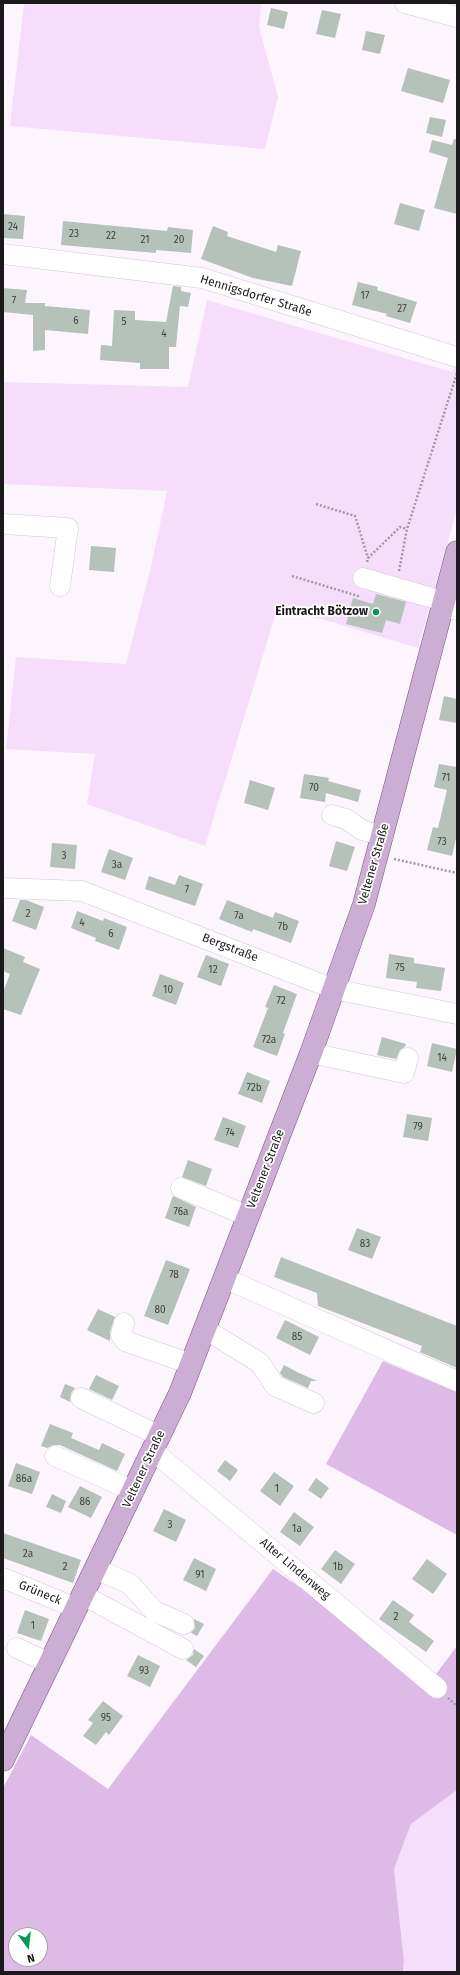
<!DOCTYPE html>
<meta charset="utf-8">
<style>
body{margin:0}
#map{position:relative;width:460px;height:1975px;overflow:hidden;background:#fcf5fe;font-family:"Fira Sans",sans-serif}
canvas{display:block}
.frame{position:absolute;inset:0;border:4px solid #1c191d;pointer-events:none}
.north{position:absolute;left:8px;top:1927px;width:40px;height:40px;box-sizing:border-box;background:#fff;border:1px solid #a4a3a5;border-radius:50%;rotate:165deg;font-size:11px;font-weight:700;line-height:16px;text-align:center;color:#1c191d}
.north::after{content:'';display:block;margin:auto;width:14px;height:18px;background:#06985a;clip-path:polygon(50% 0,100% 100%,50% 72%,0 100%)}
</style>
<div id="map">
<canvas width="460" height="1975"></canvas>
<div class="frame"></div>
<div class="north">N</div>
</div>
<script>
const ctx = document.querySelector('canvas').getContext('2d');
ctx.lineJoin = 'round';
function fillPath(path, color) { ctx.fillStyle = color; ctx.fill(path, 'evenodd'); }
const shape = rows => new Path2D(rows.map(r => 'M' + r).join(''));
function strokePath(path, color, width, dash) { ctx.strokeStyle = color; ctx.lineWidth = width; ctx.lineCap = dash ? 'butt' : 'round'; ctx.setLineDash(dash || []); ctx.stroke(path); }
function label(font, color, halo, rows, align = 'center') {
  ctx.font = font + ' "Fira Sans",sans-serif'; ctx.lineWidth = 3.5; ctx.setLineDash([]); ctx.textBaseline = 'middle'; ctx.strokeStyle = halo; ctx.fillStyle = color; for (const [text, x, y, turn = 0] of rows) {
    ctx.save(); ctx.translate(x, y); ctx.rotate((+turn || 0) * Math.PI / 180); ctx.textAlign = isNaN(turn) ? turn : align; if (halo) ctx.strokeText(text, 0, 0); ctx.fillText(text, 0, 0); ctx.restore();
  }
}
fillPath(shape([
 [24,3,261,3,259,27,278,97,265,149,10,126],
 [207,300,452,372,457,365,457,509,418,648,278,606,205,846,87,804,95,754,6,749,16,657,126,664,151,567,167,491,3,484,3,382,188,387],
 [457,1790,457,1972,403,1972,404,1961,394,1869,411,1824]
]), '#f5ddfb');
fillPath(shape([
 [383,1361,457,1392,457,1535,326,1464],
 [273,1569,433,1678,457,1646,457,1790,411,1824,394,1869,404,1961,403,1972,3,1972,3,1788,31,1735,108,1789],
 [16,1935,40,1935,40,1959,16,1959]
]), '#debbe7');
fillPath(shape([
 [271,8,288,12,284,29,267,25],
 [322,10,341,14,335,38,316,34],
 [366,31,385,35,380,54,362,50],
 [408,68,450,80,443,103,401,91],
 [430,117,446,120,442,137,426,133],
 [454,139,457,139,457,214,434,208,448,158,429,152,432,140,452,145],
 [400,203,425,210,419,231,394,224],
 [3,214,25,216,23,239,3,238],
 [63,221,167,231,168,227,193,230,191,253,156,250,156,253,61,245],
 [213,226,228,232,227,236,276,252,278,245,301,251,292,286,253,278,201,259],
 [358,282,378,287,377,290,417,302,410,323,386,316,387,314,352,305],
 [173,286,181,287,181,291,191,293,188,307,180,306,176,347,169,347,169,369,140,369,140,363,100,360,101,345,112,346,114,310,135,311,135,320,166,322],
 [3,288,27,290,25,303,45,303,45,306,90,310,88,334,45,330,45,350,33,351,33,315,3,312],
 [91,546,116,548,114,572,89,570],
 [376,594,406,602,400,624,386,620,382,633,346,624,353,598,373,604],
 [444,696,457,699,457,723,439,720],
 [439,764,457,767,457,834,452,856,427,850,433,827,438,828,447,790,434,787],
 [304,774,329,778,328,781,361,790,358,802,326,793,325,802,300,798],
 [250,780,275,788,268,810,244,803],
 [336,841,355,847,347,871,329,866],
 [52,843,77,845,75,869,50,867],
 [109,849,133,858,125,880,101,872],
 [179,875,203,884,195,906,145,889,149,876,175,885],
 [20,900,26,900,44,907,36,930,12,921],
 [227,900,273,918,275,912,299,921,291,943,253,929,252,932,219,919],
 [77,911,103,921,104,918,127,927,119,950,95,941,96,938,71,928],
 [3,948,25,957,23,962,40,969,21,1015,3,1009,3,992,10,974,3,971],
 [389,954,414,958,414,963,445,968,441,991,416,988,417,982,386,978],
 [206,955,229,964,221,986,197,977],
 [160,974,184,983,176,1005,152,996],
 [274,985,297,994,283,1033,285,1034,277,1056,253,1047,268,1008,265,1007],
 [382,1037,406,1044,405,1047,400,1050,396,1059,377,1055],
 [432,1043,457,1049,452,1072,427,1066],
 [247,1072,270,1081,262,1103,238,1094],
 [407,1114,432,1118,428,1141,403,1137],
 [223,1117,246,1126,238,1148,214,1140],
 [188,1160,212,1169,206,1186,182,1177],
 [173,1196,196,1207,189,1227,165,1218],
 [357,1228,381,1237,372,1259,348,1250],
 [281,1257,457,1326,457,1368,420,1352,422,1346,318,1306,317,1293,274,1277],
 [166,1260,190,1269,168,1325,144,1316],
 [98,1309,115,1317,110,1332,110,1341,87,1330],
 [285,1320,319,1337,310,1355,276,1338],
 [284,1365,297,1372,317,1381,311,1381,308,1388,283,1377,280,1373],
 [96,1375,119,1386,112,1400,89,1389],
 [65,1384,75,1388,71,1393,70,1402,60,1397],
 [50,1424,73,1433,71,1438,99,1450,102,1443,125,1454,117,1471,60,1445,53,1445,47,1448,41,1446],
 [225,1460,238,1470,230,1481,217,1471],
 [16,1463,40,1472,32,1494,8,1486],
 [274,1472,294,1486,280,1506,260,1491],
 [316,1478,329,1488,321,1499,308,1490],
 [80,1486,102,1497,91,1518,68,1507],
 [52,1494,66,1501,61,1513,46,1507],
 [164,1509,186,1520,176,1542,153,1531],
 [294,1512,314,1527,300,1546,280,1532],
 [3,1533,81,1560,73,1583,3,1558],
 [335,1550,355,1564,341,1584,321,1569],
 [194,1558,216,1569,206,1591,183,1580],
 [427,1559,447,1574,433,1594,412,1579],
 [393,1600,414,1615,409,1622,434,1641,426,1652,379,1619],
 [25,1610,49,1619,41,1641,17,1633],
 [194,1619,204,1624,197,1636,191,1633,195,1628],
 [194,1649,204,1656,196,1667,186,1660,193,1655],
 [138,1655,160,1666,150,1687,127,1676],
 [103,1701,123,1716,109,1735,106,1732,96,1745,83,1736,93,1723,88,1720]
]), '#b5c1b9');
const minor = shape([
 [405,3,457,17],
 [3,254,202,278,457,357],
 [3,524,68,528,60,586],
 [363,578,443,601],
 [441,606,457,610],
 [332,815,346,819,362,830,383,836],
 [3,888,82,891,334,989,457,1014],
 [311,1053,404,1073,408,1058],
 [181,1188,248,1216],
 [224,1278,457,1381],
 [124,1323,121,1335,125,1341,191,1364],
 [205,1329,260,1363,275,1386,314,1403],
 [81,1398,160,1436],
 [153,1451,437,1688],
 [55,1456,134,1491],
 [96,1569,130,1584,154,1611,184,1624],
 [3,1578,76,1608],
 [83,1595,183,1649],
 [17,1648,49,1663]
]);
const major = shape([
 [3,1760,180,1393,311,1053,364,904,457,552]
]);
strokePath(minor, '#d1c8d4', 21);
strokePath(major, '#785581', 23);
strokePath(shape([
 [316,504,355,516,368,558],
 [367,562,368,558,400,527,407,529],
 [399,571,407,529,457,373],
 [292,576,358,596,359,594],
 [394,859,457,873],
 [448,1698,457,1706]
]), '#a09ba2', 2.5, [2, 2]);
strokePath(minor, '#fff', 20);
strokePath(major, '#ccadd4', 22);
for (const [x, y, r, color] of [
 [376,612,4,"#06985a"]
]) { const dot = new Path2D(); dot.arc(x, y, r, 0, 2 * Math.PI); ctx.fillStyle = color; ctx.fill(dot); strokePath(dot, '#fff', 1.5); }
label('10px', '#424344', null, [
 ["24",13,227],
 ["23",74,234],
 ["22",111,236],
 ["21",145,240],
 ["20",179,240],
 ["17",365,296],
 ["7",14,301],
 ["27",402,309],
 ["6",76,321],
 ["5",124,322],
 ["4",164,334],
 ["71",446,778],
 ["70",314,788],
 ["73",442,842],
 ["3",64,856],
 ["3a",117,865],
 ["7",187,890],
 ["2",28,914],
 ["7a",239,916],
 ["4",82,923],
 ["7b",283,927],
 ["6",111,934],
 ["75",400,968],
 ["12",213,970],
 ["10",168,990],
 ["72",281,1001],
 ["72a",269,1040],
 ["14",442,1058],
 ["72b",254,1088],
 ["79",418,1127],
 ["74",230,1133],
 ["76a",181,1212],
 ["83",365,1244],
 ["78",174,1275],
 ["80",160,1310],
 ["85",297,1337],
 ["86a",24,1479],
 ["1",277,1489],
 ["86",85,1502],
 ["3",170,1525],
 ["1a",297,1529],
 ["2a",28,1554],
 ["2",65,1567],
 ["1b",338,1567],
 ["91",200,1575],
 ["2",396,1617],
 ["1",33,1626],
 ["93",144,1671],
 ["95",106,1718]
]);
label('12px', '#1c191d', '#fff', [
 ["Hennigsdorfer Straße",256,296,17],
 ["Veltener Straße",374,864,-74],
 ["Bergstraße",230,948,21],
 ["Veltener Straße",266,1169,-69],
 ["Veltener Straße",144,1469,-65],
 ["Alter Lindenweg",295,1569,40],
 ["Grüneck",40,1593,22]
]);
label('bold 12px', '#1c191d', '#fff', [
 ["Eintracht Bötzow",368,612]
], 'right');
</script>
